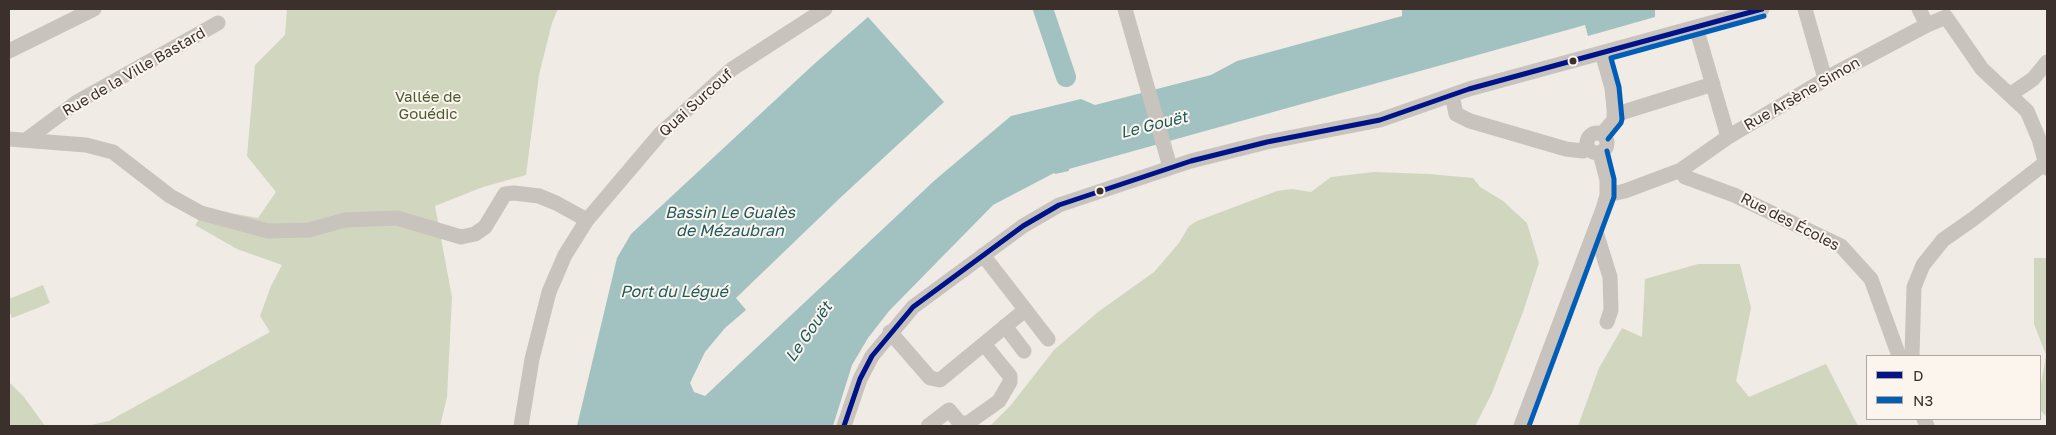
<!DOCTYPE html>
<meta charset="utf-8">
<style>
body{margin:0}
#map{position:relative;width:2056px;height:435px;overflow:hidden;background:#f0ebe5;font-family:"Golos Text",sans-serif}
canvas{display:block}
.frame{position:absolute;inset:0;border:10px solid #3b302b;pointer-events:none}
.legend{position:absolute;left:1866px;top:355px;width:175px;height:65px;box-sizing:border-box;background:#fbf5ee;border:1px solid #aea6a0;margin:0;padding:6px 9px;list-style:none;font-size:15px;color:#3b302b}
.legend li{display:flex;align-items:center;gap:10px;height:25px}
.legend b{width:25px;border:1px solid #aea6a0}
</style>
<div id="map">
<canvas width="2056" height="435"></canvas>
<div class="frame"></div>
<ul class="legend">
<li><b style="height:6px;background:#001489"></b>D</li>
<li><b style="height:6px;background:#005eb8"></b>N3</li>
</ul>
</div>
<script>
const ctx = document.querySelector('canvas').getContext('2d');
ctx.lineJoin = 'round';
function fillPath(path, color) { ctx.fillStyle = color; ctx.fill(path, 'evenodd'); }
const shape = rows => new Path2D(rows.map(r => 'M' + r).join(''));
function strokePath(path, color, width, dash) { ctx.strokeStyle = color; ctx.lineWidth = width; ctx.lineCap = dash ? 'butt' : 'round'; ctx.setLineDash(dash || []); ctx.stroke(path); }
function label(font, color, halo, rows, align = 'center') {
  ctx.font = font + ' "Golos Text",sans-serif'; ctx.lineWidth = 4; ctx.setLineDash([]); ctx.textBaseline = 'middle'; ctx.strokeStyle = halo; ctx.fillStyle = color; for (const [text, x, y, turn = 0] of rows) {
    ctx.save(); ctx.translate(x, y); ctx.rotate((+turn || 0) * Math.PI / 180); ctx.textAlign = isNaN(turn) ? turn : align; if (halo) ctx.strokeText(text, 0, 0); ctx.fillText(text, 0, 0); ctx.restore();
  }
}
fillPath(shape([
 [287,9,558,9,552,23,539,75,526,175,483,187,435,206,452,297,447,397,440,426,86,426,109,421,270,332,260,316,271,286,282,265,237,249,195,225,207,209,258,218,276,192,247,156,255,65,285,35],
 [1374,172,1429,174,1473,178,1480,187,1503,201,1527,223,1539,263,1523,312,1492,393,1475,426,990,426,1011,405,1054,350,1098,312,1154,272,1179,243,1189,226,1197,221,1277,191,1292,189,1311,192,1331,177],
 [2034,258,2047,258,2047,417,2040,410,2040,390,2046,355,2034,324],
 [1698,264,1740,264,1751,308,1736,381,1749,397,1826,364,1858,426,1578,426,1599,368,1622,328,1642,337,1645,279],
 [43,285,50,303,12,318,9,310,9,299],
 [9,382,24,397,45,426,9,426]
]), '#d1d6bf');
fillPath(shape([
 [1402,9,1655,9,1655,17,1588,36,1585,25,1069,169,1069,171,1055,174,1054,173,993,205,889,311,868,338,852,365,833,426,577,426,617,258,631,234,813,65,868,17,944,102,840,198,736,298,746,310,725,328,705,352,690,383,694,392,705,396,935,180,1011,116,1081,99,1095,105,1211,75,1237,61,1402,16]
]), '#a1c2c1');
strokePath(shape([
 [1043,9,1066,77]
]), '#a1c2c1', 20);
strokePath(shape([
 [1125,9,1170,167],
 [1805,9,1825,79],
 [1919,9,1927,25],
 [1696,27,1728,137],
 [9,51,94,9],
 [1602,53,1612,88,1615,119,1602,134],
 [2011,94,2033,79,2047,62],
 [1452,95,1456,114,1470,121,1566,149,1583,151,1588,148],
 [1614,115,1713,84],
 '1587 143a10 10 0 1 1 20 0a10 10 0 1 1-20 0Z',
 [9,139,86,145,113,152,170,196,190,207,201,213,268,231,309,230,345,220,397,218,461,237,475,234,485,227,505,194,514,193,539,196,556,203,587,220],
 [26,140,77,102,218,23],
 [1681,170,1685,177,1734,195,1841,246,1871,279,1899,356],
 [1607,195,1625,191,1681,170,1728,137,1836,73,1927,25,1946,17,1982,69,2027,111,2039,139,2047,168],
 [1596,232,1610,277,1611,310,1607,322],
 [983,255,1048,339],
 [1005,326,1024,351],
 [890,332,930,378,940,380,1025,310],
 [1912,356,1914,287,1923,265,1943,240,1973,219,2045,163],
 [1924,419,1927,426],
 [521,426,532,359,549,292,565,255,587,220,660,134,732,69,825,9],
 [844,426,860,379,872,356,913,307,1023,226,1059,205,1191,161,1267,142,1380,120,1469,89,1762,9],
 [928,426,949,410,960,423,968,423,999,401,1010,382,1010,376,984,344],
 [1521,426,1603,209,1607,195,1607,180,1600,153]
]), '#c9c3be', 15);
strokePath(shape([
 [844,426,860,379,872,356,913,307,1023,226,1059,205,1191,161,1267,142,1380,120,1469,89,1762,9]
]), '#001489', 5);
strokePath(shape([
 [1608,139,1621,123,1622,119,1619,87,1611,58,1764,16],
 [1529,426,1614,197,1614,179,1607,151]
]), '#005eb8', 5);
for (const [x, y, r, color] of [
 [1573,61,4.5,"#3b302b"],
 [1100,191,4.5,"#3b302b"]
]) { const dot = new Path2D(); dot.arc(x, y, r, 0, 2 * Math.PI); ctx.fillStyle = color; ctx.fill(dot); strokePath(dot, '#fbf5ee', 2); }
label('15px', '#3b302b', '#fbf5ee', [
 ["Rue de la Ville Bastard",134,72,-30],
 ["Rue Arsène Simon",1802,94,-30],
 ["Quai Surcouf",696,103,-42],
 ["Rue des Écoles",1790,222,27]
]);
label('15px', '#4a5a2e', '#fbf5ee', [
 ["Vallée de",428,97],
 ["Gouédic",428,114]
]);
label('italic 16px', '#1f5a5e', '#fbf5ee', [
 ["Le Gouët",1154,125,-14],
 ["Bassin Le Gualès",730,213],
 ["de Mézaubran",730,231],
 ["Port du Légué",674,292],
 ["Le Gouët",809,332,-55]
]);
</script>
